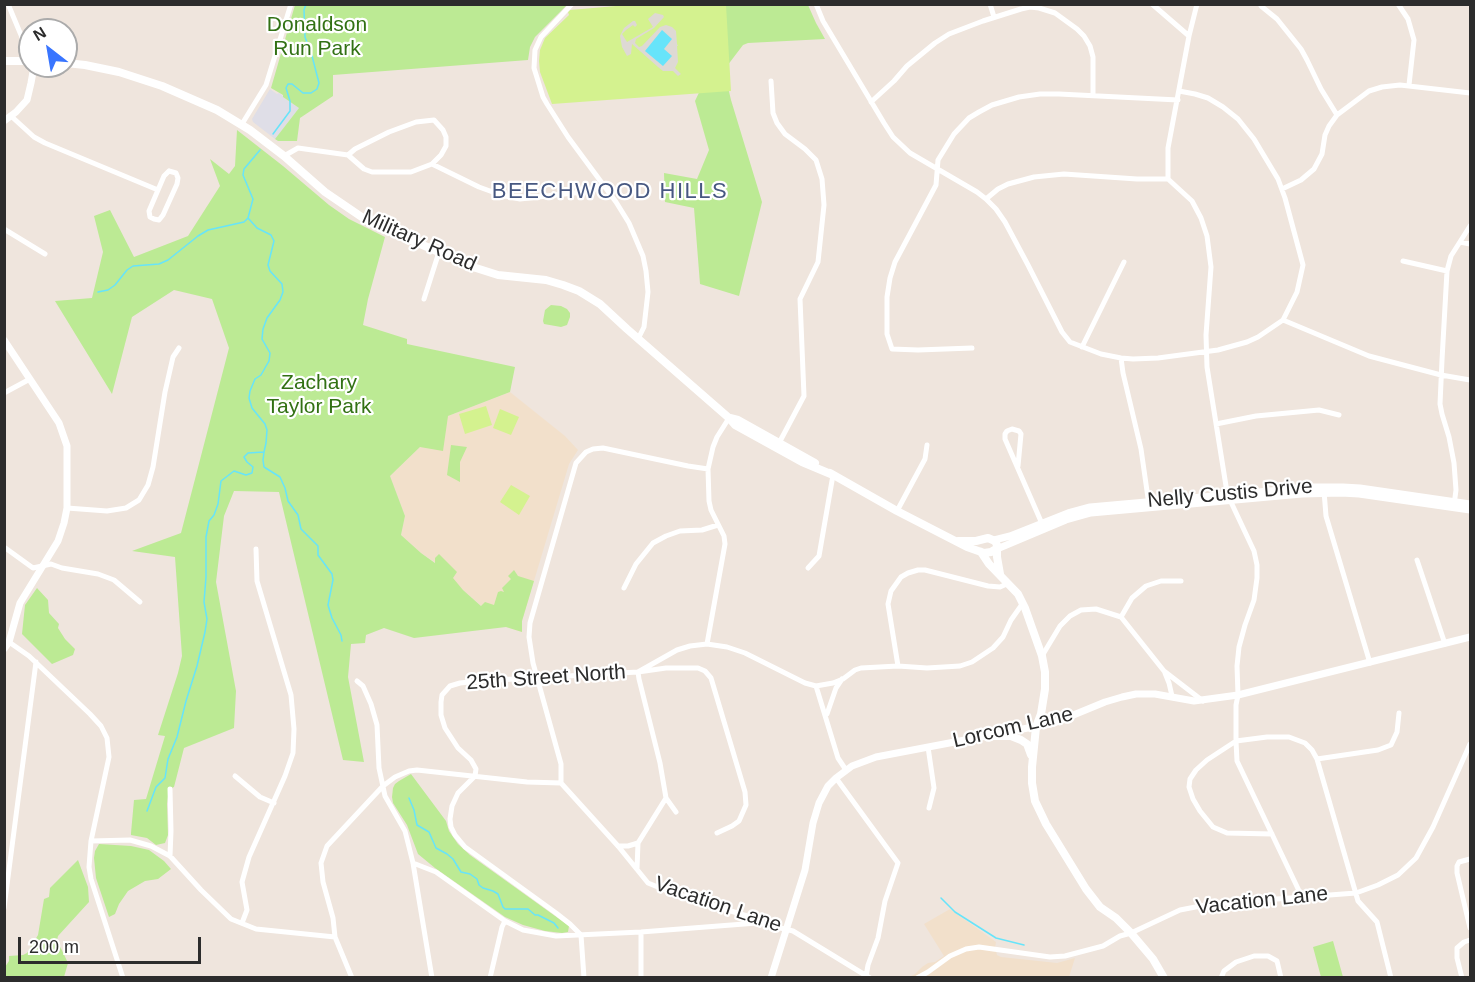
<!DOCTYPE html>
<style>
body{margin:0}
#map{position:relative;width:1475px;height:982px;overflow:hidden;background:#efe5dd;font-family:Arial,sans-serif}
canvas{display:block}
.frame{position:absolute;inset:0;border:6px solid #2c2c2c;pointer-events:none}
.north{position:absolute;left:18px;top:18px;width:60px;height:60px;box-sizing:border-box;background:#fff;border:2px solid #ababab;border-radius:50%;rotate:329deg;font-size:16px;font-weight:700;line-height:24px;text-align:center;color:#2c2c2c}
.north::after{content:'';display:block;margin:auto;width:21px;height:27px;background:#3975ff;clip-path:polygon(50% 0,100% 100%,50% 72%,0 100%)}
.scale{position:absolute;left:18px;top:937px;width:183px;height:27px;box-sizing:border-box;border:3px solid #2c2c2c;border-top:0;padding-left:8px;font-size:18px;line-height:21px;white-space:nowrap;color:#2c2c2c;-webkit-text-stroke:4px #fff;paint-order:stroke}
</style>
<div id="map">
<canvas width="1475" height="982"></canvas>
<div class="frame"></div>
<div class="north">N</div>
<div class="scale">200 m</div>
</div>
<script>
const ctx = document.querySelector('canvas').getContext('2d');
ctx.lineJoin = 'round';
function fillPath(path, color) { ctx.fillStyle = color; ctx.fill(path, 'evenodd'); }
const shape = rows => new Path2D(rows.map(r => 'M' + r).join(''));
function strokePath(path, color, width, dash) { ctx.strokeStyle = color; ctx.lineWidth = width; ctx.lineCap = dash ? 'butt' : 'round'; ctx.setLineDash(dash || []); ctx.stroke(path); }
function label(font, color, halo, rows, align = 'center') {
  ctx.font = font + ' Arial,sans-serif'; ctx.lineWidth = 4.5; ctx.setLineDash([]); ctx.textBaseline = 'middle'; ctx.strokeStyle = halo; ctx.fillStyle = color; for (const [text, x, y, turn = 0] of rows) {
    ctx.save(); ctx.translate(x, y); ctx.rotate((+turn || 0) * Math.PI / 180); ctx.textAlign = isNaN(turn) ? turn : align; if (halo) ctx.strokeText(text, 0, 0); ctx.fillText(text, 0, 0); ctx.restore();
  }
}
fillPath(shape([
 [270,89,277,94,279,93,283,96,283,97,299,108,275,139,253,122,252,119]
]), '#dfdee7');
fillPath(shape([
 [510,392,565,436,578,450,569,464,522,621,522,632,506,627,463,590,436,563,421,553,401,535,405,516,390,476,420,447,448,416],
 [950,909,996,942,995,948,997,955,1001,957,1057,963,1075,958,1069,977,907,978,915,974,922,967,928,963,935,962,944,956,924,924]
]), '#f2e0cb');
fillPath(shape([
 [295,5,295,4,567,5,535,37,530,47,528,60,333,75,333,96,300,118,297,141,278,141,275,139,299,108,283,97,283,95,271,88],
 [726,5,808,5,816,23,825,39,748,43,743,45,724,70,731,100,762,202,739,296,700,284,694,208,665,202,664,173,697,179,709,150,695,101,704,82],
 [237,130,283,166,329,205,349,219,385,237,368,299,363,325,407,339,407,344,515,367,510,392,448,416,443,451,420,447,390,476,405,516,401,535,421,553,435,563,435,558,439,554,457,572,453,578,463,590,481,606,485,602,494,605,498,592,501,591,504,592,502,588,511,579,508,576,514,570,518,576,534,581,522,621,522,632,506,627,414,638,384,628,366,635,365,643,351,644,348,677,364,762,343,760,279,492,234,491,224,516,216,582,236,691,234,728,184,748,174,787,169,789,167,804,168,835,165,843,156,845,147,838,131,835,131,833,134,800,146,799,165,736,158,735,178,673,182,656,175,557,132,551,181,533,229,348,212,299,174,290,132,317,112,394,55,301,92,298,103,252,94,216,110,210,134,257,188,236,220,186,210,159,229,174,235,166],
 [551,305,561,306,567,309,570,313,570,317,567,325,561,327,544,324,543,321,545,310],
 [451,445,467,447,460,462,460,482,447,475],
 [37,588,48,600,49,613,59,624,58,628,65,639,75,649,73,655,52,664,22,634,25,605],
 [411,774,446,821,449,831,458,844,470,855,569,926,568,932,562,933,545,931,523,925,505,917,435,868,418,854,407,825,393,803,392,797,393,788,395,784,399,781],
 [99,844,131,846,149,850,164,861,171,869,158,879,145,881,128,891,119,904,115,914,109,917,96,878,94,858,95,851],
 [78,860,88,887,89,902,58,936,57,940,68,963,64,977,5,977,5,967,9,961,9,956,23,955,27,953,38,935,44,899,49,897,50,888],
 [1333,941,1343,977,1321,977,1313,947]
]), '#bcea94');
fillPath(shape([
 [639,4,726,5,731,91,552,104,540,72,539,61,540,50,545,38,569,15,568,12,570,10],
 [486,406,492,425,465,434,459,414],
 [500,409,519,417,511,435,493,428],
 [511,485,530,496,519,515,500,502]
]), '#d4f28f');
fillPath(shape([
 [655,13,663,15,664,17,654,28,636,39,635,43,639,47,642,46,660,27,666,25,672,27,676,31,677,44,678,46,677,46,678,62,675,68,681,74,678,76,673,71,663,71,658,67,632,44,631,54,627,56,622,47,620,36,624,28,633,21,635,21,637,25,635,27,633,25,626,30,622,34,627,42,653,27,648,19]
]), '#ded9d4');
fillPath(shape([
 [662,30,672,39,664,49,672,56,663,66,645,51]
]), '#67e4fa');
strokePath(shape([
 [273,134,290,111,290,101,286,88,288,84,292,84,303,93,311,93,317,89,319,83,312,56,305,37,304,10,306,4],
 [98,292,108,290,115,285,127,270,133,266,159,264,168,260,198,236,208,230,244,222,248,218,253,199,243,175,244,169,260,150],
 [264,452,263,460,264,467,280,477,285,488,288,501,298,515,301,529,318,546,318,555,332,574,333,580,328,605,332,618,341,635,342,641],
 [409,798,414,810,417,825,429,832,436,848,447,854,453,859,461,872,470,874,477,879,479,885,483,888,493,891,498,894,503,907,505,909,528,909,535,915,538,915,554,923,558,928],
 [147,811,156,787,165,778,168,759,177,737,186,701,197,666,205,632,207,619,204,602,206,577,206,537,209,521,214,515,218,504,221,481,234,471,246,475,252,473,253,467,247,462,244,457,248,453,264,452,266,443,267,430,265,424,252,408,249,398,250,391,255,379,261,375,269,361,270,353,262,339,263,329,267,318,280,300,283,292,282,284,270,271,268,265,274,241,271,235,257,228,248,218],
 [941,898,955,912,996,938,1024,945]
]), '#67e4fa', 1.5);
strokePath(shape([
 [8,4,21,35,30,61],
 [572,4,541,37,535,50,534,68,543,97,547,104,568,137,616,202,629,223,643,256,646,271,648,292,644,327,638,339],
 [816,4,823,21,884,123,893,137,910,153,977,192,986,199,996,209,1005,222,1028,265,1062,332,1070,342,1101,354,1121,358,1133,359,1158,358,1218,350,1247,342,1258,337,1283,320,1369,356,1441,375,1470,380],
 [990,4,994,17],
 [1152,4,1189,36],
 [1197,4,1189,36,1168,148,1168,179,1192,201,1201,218,1207,236,1211,267,1206,335,1207,367,1226,486,1230,500,1254,551,1257,565,1257,578,1254,600,1245,625,1239,647,1237,666,1238,695,1236,705,1236,741,1237,761,1302,897],
 [1398,4,1408,19,1414,40,1409,85],
 [1261,6,1277,19,1301,49,1307,60,1321,89,1337,115],
 [771,81,773,113,777,123,785,134,805,149,816,160,822,179,824,205,818,262,800,299,804,396,778,445],
 [1179,91,1195,94,1208,98,1223,107,1238,119,1254,139,1278,179,1285,198,1303,265,1297,292,1283,320],
 [871,102,894,81,907,66,935,43,949,34,983,21,1021,9,1030,7,1039,8,1055,13,1077,29,1084,36,1090,46,1093,57,1093,95],
 [11,116,34,137,45,143,158,190],
 [242,124,266,85,291,4],
 [284,156,298,148,348,155,355,149,389,132,416,122,434,120,443,130,446,137,446,146,441,155,432,164,411,172,372,172,364,169,348,155],
 [432,164,479,187,501,195,520,199,592,191,603,184],
 [169,171,176,173,178,178,177,184,163,215,159,220,154,219,150,217,149,211,164,176,169,171],
 [1282,189,1301,180,1314,169,1322,154,1325,135,1329,126,1337,115,1369,91,1382,87,1400,85,1470,93],
 [986,199,998,189,1008,184,1034,177,1064,174,1137,179,1168,179],
 [4,229,45,254],
 [1460,242,1470,244],
 [1403,261,1447,271],
 [424,299,439,252],
 [1082,347,1124,262],
 [972,348,918,350,892,349,887,334,887,297,890,278,895,262,936,185,938,160,954,134,969,118,979,112,992,105,1019,97,1040,94,1059,94,1178,100],
 [1121,358,1123,373,1141,449,1149,505],
 [4,393,30,379],
 [1216,424,1256,416,1319,410,1339,415],
 [1018,466,1021,434,1019,431,1012,429,1007,431,1005,434,1005,439,1043,526],
 [1324,491,1326,516,1370,663],
 [1454,505,1456,490,1454,463,1449,437,1442,414,1440,404,1442,360,1447,271,1451,256,1470,226],
 [67,508,107,511,126,508,139,500,148,485,153,467,165,392,173,357,179,348],
 [897,511,925,459,927,445],
 [4,547,33,568,51,564,62,568,98,574,114,580,140,602],
 [1417,560,1445,644],
 [808,568,819,556,833,475],
 [624,588,636,564,653,543,666,536,680,531,702,530,718,525],
 [1121,617,1164,671,1203,701],
 [1121,617,1132,598,1146,586,1161,581,1181,581],
 [9,642,29,656,90,714,101,726,107,738,109,757,91,841,89,867,91,879,123,978],
 [707,644,725,544,724,536,711,510,709,501,708,469,713,447,717,437,729,418],
 [1042,656,1060,626,1070,616,1081,610,1096,609,1121,617],
 [898,666,888,604,891,591,901,577,908,573,918,570,925,570,988,586,1000,587,1009,583],
 [1165,673,1169,683,1172,696],
 [357,681,363,686,371,704,377,725,379,768,385,796,405,831,413,863,432,978],
 [816,686,838,758,846,770],
 [827,714,836,688,842,679],
 [928,747,934,788,929,808],
 [1317,759,1378,750,1391,745,1397,732,1399,713],
 [235,776,260,797,274,803],
 [836,778,898,863,885,901,878,938,868,965,866,977],
 [561,783,561,764,533,663,529,637,530,623,576,463,586,452,593,449,603,448,688,466,708,469],
 [561,783,618,846,648,883,670,892,747,916,760,923,793,931,870,978],
 [676,812,666,798,660,763,639,679,638,672,677,650,690,646,707,644,727,647,745,653,805,683,816,686,833,683,843,679,855,670,861,668,898,666,927,668,960,666,972,662,993,648,1003,637,1011,620,1023,603],
 [1272,834,1227,833,1213,827,1200,811,1193,799,1189,787,1190,779,1196,770,1207,760,1236,741,1267,737,1289,737,1305,743,1312,750,1317,759,1358,901,1377,922,1391,978],
 [91,841,130,840,151,846,170,856,201,890,231,919,256,929,335,937,352,978],
 [618,846,628,846,638,843],
 [170,856,171,831,170,789],
 [1470,859,1459,862,1457,866,1457,873,1470,928],
 [413,863,436,872,505,921,523,930,556,936,641,932,757,923],
 [637,869,638,843,666,798],
 [4,908,36,662],
 [242,923,247,910,242,882,249,857,285,776,293,753,294,729,291,695,257,581,256,549],
 [641,932,641,978],
 [335,937,333,918,323,882,321,863,327,846,383,786,395,777,409,771,417,770,527,782,561,783],
 [490,978,502,927,505,921],
 [584,978,581,935,570,924,556,913,465,847,455,835,451,827,450,819,452,806,458,793,475,776,476,769,471,760,458,748,445,728,441,715,441,702,442,695,450,686,460,683,479,681,638,672,666,668,698,668,705,671,711,678,745,792,746,805,739,821,732,826,717,833],
 [917,978,928,972,950,956,966,949,979,947,1050,957,1065,956,1103,946,1120,936,1131,933,1180,910,1211,904,1356,893,1378,885,1398,875,1416,858,1433,827,1470,744],
 [1221,978,1224,971,1236,962,1254,956,1268,956,1277,961,1281,978],
 [1462,978,1457,958,1457,948,1464,942,1470,940]
]), '#fff', 5);
strokePath(shape([
 [4,121,16,112,27,100,31,83,33,72,31,66],
 [4,340,59,423,67,446,67,508,64,523,58,541,20,603,9,642,4,649],
 [994,540,1010,536,1068,513,1090,507,1314,487,1343,487,1360,488,1470,504],
 [997,549,1066,520,1091,513,1302,494,1341,493,1359,494,1470,510],
 [771,978,805,870,813,823,819,803,828,786,836,778,852,766,876,757,1054,723,1105,702,1122,697,1136,694,1155,694,1194,701,1238,695,1470,637]
]), '#fff', 7);
strokePath(shape([
 [4,61,30,61],
 [66,63,85,65,119,72,162,86,217,110,250,130,284,156,325,192,369,222,476,268,498,275,546,280,563,285,579,291,600,304,627,329,729,418,735,425,802,462,833,475],
 [730,418,738,420,815,463],
 [830,473,897,511,967,547,984,553,991,552,996,549],
 [958,541,976,541,988,538,995,541,997,545,997,557,1000,574],
 [981,552,989,564,1018,594,1025,608,1042,656,1045,672,1045,689,1041,714,1036,727,1032,767,1032,783,1035,801,1046,824,1086,889,1100,907,1116,918,1131,933,1153,959,1164,978],
 [991,736,1011,736,1021,740,1027,744,1031,755]
]), '#fff', 8);
label('21px', '#327114', '#fff', [
 ["Donaldson",317,25],
 ["Run Park",317,49],
 ["Zachary",319,383],
 ["Taylor Park",319,407]
]);
label('21px', '#2c2c2c', '#fff', [
 ["Military Road",419,241,24],
 ["Nelly Custis Drive",1230,494,-5],
 ["25th Street North",546,678,-4],
 ["Lorcom Lane",1013,728,-13],
 ["Vacation Lane",1262,901,-6],
 ["Vacation Lane",718,905,19]
]);
ctx.letterSpacing = '1.5px';
label('22px', '#475881', '#fff', [
 ["BEECHWOOD HILLS",610,192]
]);
ctx.letterSpacing = '0px';
</script>
